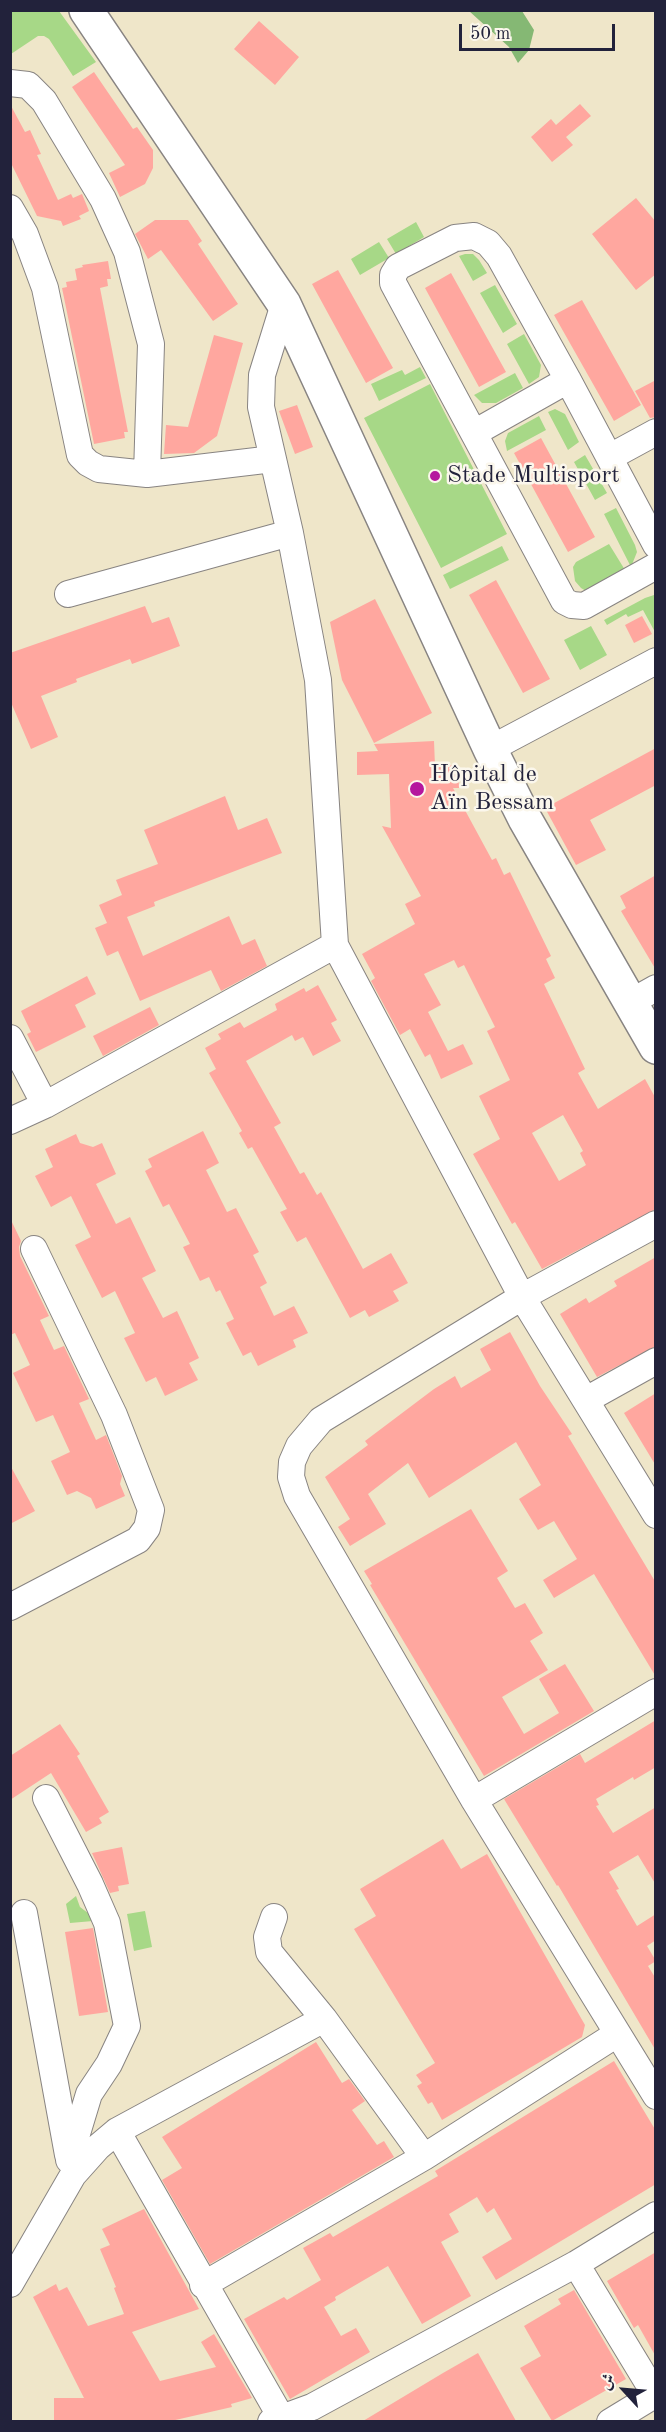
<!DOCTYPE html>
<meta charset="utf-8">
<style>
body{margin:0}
#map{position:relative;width:666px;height:2432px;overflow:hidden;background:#efe6c9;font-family:"Old Standard TT",Amiri,serif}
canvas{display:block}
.frame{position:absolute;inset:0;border:12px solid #22223b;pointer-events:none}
.north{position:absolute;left:594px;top:2360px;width:60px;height:60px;-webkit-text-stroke:4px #fbf7ec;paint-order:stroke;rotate:296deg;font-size:16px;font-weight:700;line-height:24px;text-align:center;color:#22223b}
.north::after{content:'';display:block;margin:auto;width:21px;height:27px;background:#22223b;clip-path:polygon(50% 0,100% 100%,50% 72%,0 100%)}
.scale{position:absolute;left:459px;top:24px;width:156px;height:27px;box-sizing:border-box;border:3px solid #22223b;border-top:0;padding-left:8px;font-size:18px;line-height:21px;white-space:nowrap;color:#22223b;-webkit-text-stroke:4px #fbf7ec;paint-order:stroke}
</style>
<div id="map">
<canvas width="666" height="2432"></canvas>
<div class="frame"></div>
<div class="north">ش</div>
<div class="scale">50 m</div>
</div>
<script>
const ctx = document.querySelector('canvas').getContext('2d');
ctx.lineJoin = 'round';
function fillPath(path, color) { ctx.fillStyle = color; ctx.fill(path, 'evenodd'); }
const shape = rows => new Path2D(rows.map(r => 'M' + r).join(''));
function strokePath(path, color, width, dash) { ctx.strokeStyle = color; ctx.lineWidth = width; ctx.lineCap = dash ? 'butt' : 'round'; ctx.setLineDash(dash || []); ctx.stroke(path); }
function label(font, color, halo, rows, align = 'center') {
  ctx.font = font + ' "Old Standard TT",serif'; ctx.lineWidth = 5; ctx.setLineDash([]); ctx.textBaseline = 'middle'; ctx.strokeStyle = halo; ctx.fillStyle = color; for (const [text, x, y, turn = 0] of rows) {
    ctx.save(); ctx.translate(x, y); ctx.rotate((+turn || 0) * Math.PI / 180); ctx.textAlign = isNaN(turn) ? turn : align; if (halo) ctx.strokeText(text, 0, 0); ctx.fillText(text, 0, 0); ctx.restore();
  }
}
fillPath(shape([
 [11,10,59,11,96,62,73,76,49,39,44,36,38,36,11,54],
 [416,222,424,237,396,254,387,239],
 [379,242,389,258,360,275,351,259],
 [465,254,473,254,479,260,487,273,473,281,459,256],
 [495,285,517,324,503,333,480,293],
 [524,334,541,365,539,377,529,384,507,344],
 [420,367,426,378,379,401,371,384,402,370,405,375],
 [515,373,523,388,496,403,482,403,474,395],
 [430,384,507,534,441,568,364,418],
 [555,409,565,414,579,442,568,450,548,412],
 [539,416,546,430,507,451,505,441,508,433],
 [585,455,607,493,595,500,574,462],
 [616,508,635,545,637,552,631,567,604,514],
 [609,544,625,570,586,591,581,588,575,581,573,567,576,562],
 [502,546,509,560,450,589,443,575],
 [654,595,655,596,655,632,643,610,628,617,626,614,607,625,604,620,645,598],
 [591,626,607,655,580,670,564,640],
 [76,1896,80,1907,92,1916,93,1921,70,1923,66,1904],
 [145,1911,152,1947,134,1951,127,1914]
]), '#a7d887');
fillPath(shape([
 [469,11,522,11,534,30,529,50,518,63,509,47]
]), '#85b874');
fillPath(shape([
 [259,21,299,57,275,85,234,49],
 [94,72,133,129,137,127,153,150,153,168,145,184,120,197,109,173,125,165,72,87],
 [10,104,25,132,30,130,41,154,37,155,58,200,71,194,73,198,82,194,89,211,79,216,81,219,63,226,61,221,37,216,10,161],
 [580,104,591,116,566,137,573,145,552,162,531,137,551,119,556,125],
 [636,198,656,222,656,274,636,290,592,234],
 [155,220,188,220,202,241,198,244,238,304,213,321,161,250,148,259,135,234],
 [108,261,111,279,107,279,108,286,100,288,128,432,124,432,125,438,94,444,62,288,67,287,66,282,77,280,75,269,83,267,82,265],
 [338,270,393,368,366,383,312,284],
 [451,273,506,372,479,387,425,288],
 [582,300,641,405,614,421,554,315],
 [214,335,243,343,217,436,194,453,164,454,166,425,188,427],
 [656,380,656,417,650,418,635,391],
 [297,405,313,447,295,454,279,411],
 [541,438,595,537,568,552,514,453],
 [496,580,550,679,523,693,469,595],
 [375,599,432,713,374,743,342,680,330,622],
 [145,606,152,623,169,617,180,646,132,664,130,659,76,679,77,682,41,696,58,737,31,749,10,700,10,653],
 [642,616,652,634,634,643,625,625],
 [434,741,435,766,458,765,459,788,453,788,492,860,496,858,504,875,510,872,551,956,546,959,555,978,544,984,585,1069,578,1073,598,1109,645,1079,656,1099,656,1209,542,1269,515,1222,512,1224,473,1154,500,1139,479,1096,510,1080,487,1031,495,1027,464,965,458,968,454,960,424,974,441,1005,428,1012,448,1051,463,1044,473,1064,441,1079,430,1054,425,1057,410,1029,400,1035,371,981,375,978,362,954,415,924,405,904,421,896,382,826,391,828,389,774,357,775,357,752,378,751,374,744],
 [563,1115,583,1151,580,1153,586,1165,559,1181,532,1133],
 [656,748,656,785,590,820,606,850,576,865,545,808],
 [225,796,238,830,267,818,282,853,154,902,155,906,127,917,143,956,229,916,242,945,255,939,267,966,221,991,211,970,140,1001,118,951,107,956,95,928,107,923,99,905,122,895,116,880,158,864,144,830],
 [656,875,656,970,621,911,626,908,620,896],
 [87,976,96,994,75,1005,86,1027,36,1052,27,1034,31,1032,21,1011],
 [318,985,337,1020,331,1023,341,1041,313,1056,303,1037,295,1041,292,1035,246,1061,281,1123,274,1127,300,1174,304,1172,317,1195,321,1192,363,1269,391,1253,408,1283,393,1291,399,1301,369,1317,365,1310,350,1318,306,1237,297,1242,280,1212,287,1209,252,1147,248,1149,239,1133,242,1131,209,1073,216,1069,205,1048,221,1039,218,1034,240,1022,244,1028,277,1010,275,1004,304,988,306,992],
 [150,1007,159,1025,103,1056,93,1036],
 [203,1131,219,1163,206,1170,227,1212,236,1208,259,1252,253,1255,267,1283,260,1287,274,1316,294,1306,308,1333,293,1340,296,1347,258,1366,251,1352,243,1356,226,1323,234,1319,220,1290,216,1292,209,1277,200,1281,183,1247,190,1244,169,1204,163,1207,145,1171,152,1167,148,1159],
 [76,1134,80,1143,93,1147,102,1143,116,1174,96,1184,116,1224,130,1217,156,1271,142,1278,163,1318,177,1311,199,1358,189,1363,198,1380,165,1396,156,1377,146,1382,124,1338,135,1333,115,1291,102,1298,75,1245,91,1237,71,1196,51,1207,35,1176,53,1167,45,1149],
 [10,1218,21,1241,19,1247,20,1256,49,1316,40,1320,54,1350,64,1346,89,1399,79,1403,96,1440,106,1435,122,1476,120,1484,125,1496,96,1509,91,1498,77,1491,67,1495,51,1461,70,1452,53,1415,36,1422,13,1373,30,1365,15,1333,10,1335],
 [656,1257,656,1346,597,1377,560,1314,586,1298,589,1303,617,1286,614,1281],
 [510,1332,540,1386,572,1434,568,1436,656,1583,656,1677,594,1574,554,1598,543,1580,577,1559,554,1521,538,1530,519,1499,541,1485,516,1442,429,1498,408,1463,368,1494,386,1524,350,1546,338,1527,350,1519,325,1477,368,1445,365,1441,434,1389,455,1376,461,1388,491,1370,480,1349],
 [656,1393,656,1466,624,1413],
 [10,1465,35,1511,10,1524],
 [471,1509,508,1571,497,1578,515,1608,525,1603,543,1633,530,1641,548,1670,502,1697,524,1734,559,1713,539,1679,565,1664,594,1711,484,1776,370,1585,372,1584,364,1571],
 [656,1720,656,1767,634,1780,633,1777,596,1799,599,1805,596,1806,613,1833,656,1807,656,1885,638,1855,609,1872,619,1889,616,1890,637,1926,656,1914,656,1940,647,1946,656,1961,648,1966,656,1979,656,2051,558,1885,557,1886,504,1799,580,1754,585,1763],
 [60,1724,80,1754,77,1756,109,1812,99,1818,102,1823,86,1832,51,1773,10,1800,10,1756],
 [443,1839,461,1869,487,1854,585,2025,582,2037,442,2120,432,2102,428,2104,417,2086,422,2083,416,2075,435,2063,354,1929,376,1916,360,1889],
 [122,1847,129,1884,118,1886,119,1891,110,1893,92,1853],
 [93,1928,108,2012,79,2016,65,1932],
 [316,2042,342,2083,349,2079,365,2101,352,2110,377,2145,384,2141,394,2157,210,2264,162,2180,182,2168,162,2137],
 [614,2061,656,2131,656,2184,496,2280,482,2257,512,2239,494,2208,487,2213,477,2197,449,2214,459,2232,441,2242,471,2296,422,2324,388,2266,335,2297,336,2300,324,2307,341,2336,356,2328,370,2352,290,2399,244,2319,284,2297,287,2300,321,2280,303,2248,330,2233,333,2237,438,2176,435,2171],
 [144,2209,199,2309,132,2332,160,2381,216,2367,201,2342,214,2334,252,2398,231,2404,232,2407,171,2421,54,2421,54,2398,84,2398,33,2297,56,2284,59,2291,67,2287,88,2326,124,2314,114,2288,116,2287,100,2249,110,2245,102,2229],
 [656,2252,656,2357,638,2325,634,2328,607,2281],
 [574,2290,626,2379,552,2421,520,2368,541,2356,524,2326,561,2304,558,2299],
 [478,2353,516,2421,363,2421,443,2373]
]), '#ffa79f');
const minor = shape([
 [10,83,28,85,44,101,103,199,127,252,151,344,147,474],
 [10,208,25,234,45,288,80,455,88,463,99,469,147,474,273,459],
 [284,304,262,375,261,407,290,533,318,680,335,945,522,1297,656,1515],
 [474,433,568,380],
 [610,457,656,432],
 [656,545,568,380,499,256,488,243,474,236,455,238,398,267,393,275,393,283,564,601,572,605,584,606,656,566],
 [68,594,290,533],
 [490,749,656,661],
 [631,1002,656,988],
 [10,1038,45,1105,335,945],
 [10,1121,45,1105],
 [656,1224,522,1297,321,1420,299,1446,292,1462,291,1477,297,1496,474,1800,656,2096],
 [586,1400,656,1361],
 [10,1607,138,1540,147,1528,151,1510,114,1415,34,1249],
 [46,1798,90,1884,107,1923,127,2026,109,2064,89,2094,69,2160],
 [474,1800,656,1692],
 [24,1913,68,2155],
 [274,1917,267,1937,269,1952,324,2019],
 [117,2131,282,2419],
 [576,2264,656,2396],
 [10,2284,73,2175,98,2147,117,2131,324,2019,424,2157],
 [203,2285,424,2157,617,2034],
 [271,2422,312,2407,576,2264,656,2215],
 [610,2422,656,2394]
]);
const major = shape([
 [86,10,284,304,490,749,525,819,656,1047]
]);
strokePath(minor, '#888482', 28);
strokePath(major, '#888482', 36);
strokePath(minor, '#fff', 26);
strokePath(major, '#fff', 33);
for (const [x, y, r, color] of [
 [435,476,6,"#b5179e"],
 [417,789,8,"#b5179e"]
]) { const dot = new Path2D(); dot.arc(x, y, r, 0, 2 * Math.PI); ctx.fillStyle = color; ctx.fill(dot); strokePath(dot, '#fbf7ec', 2); }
label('24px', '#22223b', '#fbf7ec', [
 ["Stade Multisport",447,476],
 ["Hôpital de",430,775],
 ["Aïn Bessam",430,803]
], 'left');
</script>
